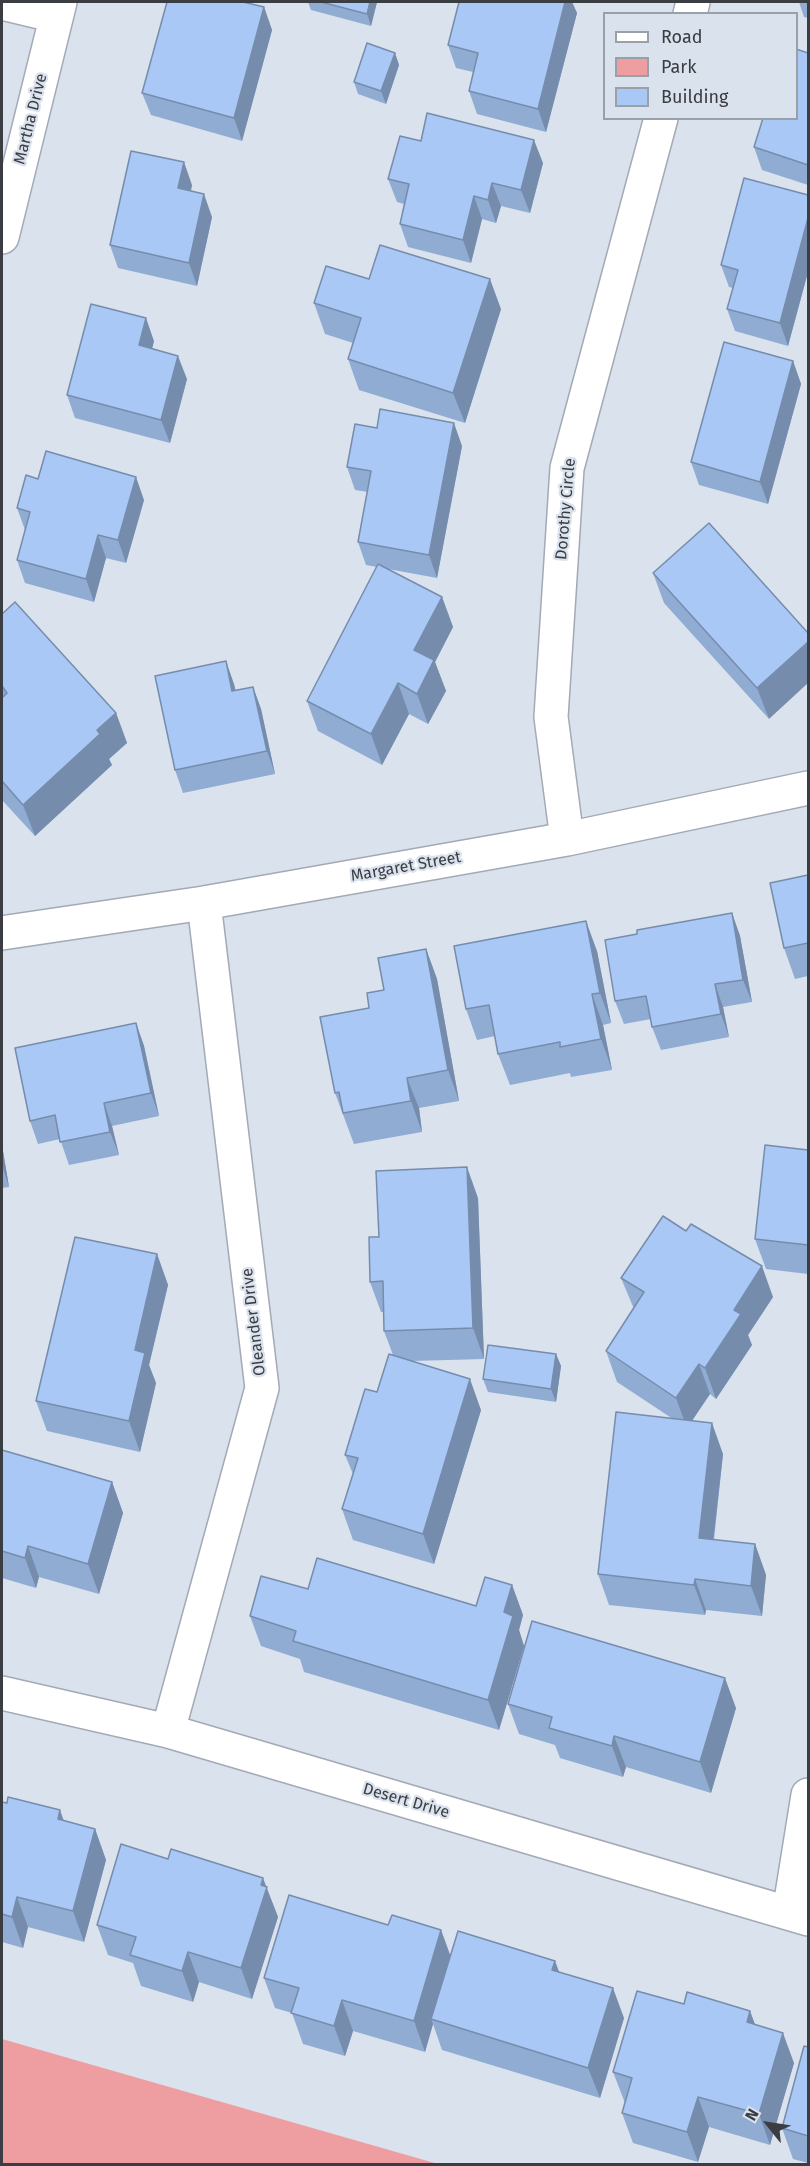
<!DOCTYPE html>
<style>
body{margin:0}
#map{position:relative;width:810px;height:2166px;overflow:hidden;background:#dae2ed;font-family:"Fira Sans",sans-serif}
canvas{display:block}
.frame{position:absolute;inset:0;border:3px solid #3a3d41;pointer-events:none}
.legend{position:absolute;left:603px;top:12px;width:195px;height:108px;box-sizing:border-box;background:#dae2ed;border:2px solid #9aa0a8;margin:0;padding:8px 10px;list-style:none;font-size:18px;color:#3a3d41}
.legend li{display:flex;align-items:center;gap:12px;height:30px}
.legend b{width:30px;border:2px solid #9aa0a8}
.north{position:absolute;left:738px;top:2094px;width:60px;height:60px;-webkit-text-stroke:4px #dae2ed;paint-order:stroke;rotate:300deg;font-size:16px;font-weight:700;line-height:24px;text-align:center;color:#3a3d41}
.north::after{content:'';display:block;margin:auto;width:21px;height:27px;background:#3a3d41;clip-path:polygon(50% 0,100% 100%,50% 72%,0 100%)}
</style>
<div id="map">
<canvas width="810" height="2166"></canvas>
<div class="frame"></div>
<ul class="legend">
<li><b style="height:8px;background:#fff"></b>Road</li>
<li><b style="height:16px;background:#ee9ea1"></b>Park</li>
<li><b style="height:16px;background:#a9c8f5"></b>Building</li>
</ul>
<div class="north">N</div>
</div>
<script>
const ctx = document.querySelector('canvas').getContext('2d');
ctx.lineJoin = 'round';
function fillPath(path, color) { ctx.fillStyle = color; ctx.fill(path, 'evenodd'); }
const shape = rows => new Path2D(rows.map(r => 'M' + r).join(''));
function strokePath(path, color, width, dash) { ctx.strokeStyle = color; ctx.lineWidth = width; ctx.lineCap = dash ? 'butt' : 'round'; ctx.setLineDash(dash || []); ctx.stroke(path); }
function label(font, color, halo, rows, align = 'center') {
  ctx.font = font + ' "Fira Sans",sans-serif'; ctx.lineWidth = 4.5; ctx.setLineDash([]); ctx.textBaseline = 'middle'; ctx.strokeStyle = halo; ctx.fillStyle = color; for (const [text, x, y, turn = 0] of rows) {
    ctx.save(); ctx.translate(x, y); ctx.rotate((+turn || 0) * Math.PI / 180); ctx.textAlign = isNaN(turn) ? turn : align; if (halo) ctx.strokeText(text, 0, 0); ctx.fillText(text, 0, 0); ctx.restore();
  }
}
fillPath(shape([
 [2,2039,438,2164,2,2164]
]), '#ee9ea1');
const minor = shape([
 [2,3,56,16],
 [690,14,693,2],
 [2,237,60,2],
 [567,839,551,717,567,468,661,118],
 [2,933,204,903,567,839,808,788],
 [2,1693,168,1731,808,1919],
 [168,1731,262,1388,204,903],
 [789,1913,808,1795]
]);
strokePath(minor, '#a3aab5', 36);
strokePath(minor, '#fff', 33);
fillPath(shape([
 [308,2,377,2,371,26,311,10],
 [494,2,572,2,577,13,546,132,477,114,469,91,473,72,456,68,448,45],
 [799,2,808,2,808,18,804,17],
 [264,7,272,30,242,141,151,115,142,93],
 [395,53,399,65,386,104,358,94,354,82],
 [808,53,808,185,762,170,754,147],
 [421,141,543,163,530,213,501,206,496,223,482,219,471,263,408,247,400,224,404,204,397,202,388,179],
 [192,185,191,191,212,217,197,286,118,268,110,245],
 [808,195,808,272,788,346,735,331,727,309,733,288,729,287,721,265],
 [369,279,501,309,465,423,359,390,348,359,353,343,325,334,314,303],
 [154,341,152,349,187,379,170,443,75,418,67,395],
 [793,361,801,384,768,504,699,485,691,462],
 [462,446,437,578,388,569,442,597,453,627,435,662,446,691,428,724,409,714,382,765,318,731,307,701,377,567,366,565,358,542,368,492,355,490,347,467],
 [38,479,144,500,126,563,106,558,94,602,25,583,17,560,25,530,17,508],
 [709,523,769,719,664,603,653,573],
 [2,614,116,713,127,743,109,759,112,765,35,836,2,800],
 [234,684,235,690,253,687,261,709,275,774,183,793,175,770],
 [808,875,808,976,795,979,784,948],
 [732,913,740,936,752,1002,723,1007,729,1037,661,1050,652,1027,651,1019,624,1024,615,1001,637,934],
 [426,949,437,979,459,1101,419,1108,422,1132,354,1144,335,1093,369,1008,384,990],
 [597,951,611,1023,603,1025,612,1070,571,1077,570,1073,510,1085,498,1054,495,1036,477,1040,466,1009],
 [136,1023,144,1046,159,1116,112,1126,119,1155,69,1165,60,1139,38,1144,30,1121],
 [2,1145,9,1187,2,1188],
 [808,1150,808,1274,766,1269,755,1239],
 [478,1198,484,1359,412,1361,481,1410,434,1564,353,1540,342,1509,353,1474,345,1455,377,1392,393,1355,384,1331,384,1312,381,1312,370,1282,379,1237],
 [157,1254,168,1285,149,1365,156,1383,140,1452,47,1431,36,1401],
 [621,1278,773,1297,748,1335,752,1345,716,1399,710,1394,692,1421,723,1454,714,1540,755,1544,766,1575,762,1616,706,1610,705,1615,609,1605,598,1574,673,1419,617,1382,606,1351,634,1309],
 [556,1354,561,1366,556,1402,488,1392,483,1379],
 [2,1450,112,1482,123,1513,99,1594,39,1577,36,1588,2,1578],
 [512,1585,523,1615,519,1630,524,1646,499,1730,304,1672,300,1659,261,1646,250,1616,308,1589,476,1606],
 [508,1704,736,1708,711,1793,626,1767,623,1777,560,1758,555,1745,519,1734],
 [2,1802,95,1829,106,1860,84,1942,28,1927,23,1948,2,1942],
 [168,1859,266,1887,278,1917,252,1999,199,1982,193,2002,141,1986,133,1963,108,1955,97,1925],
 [388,1925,441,1930,450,1956,555,1961,559,1972,624,2018,600,2098,442,2050,433,2024,425,2052,353,2031,345,2056,303,2044,292,2013,275,2008,264,1978],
 [684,2004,750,2011,755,2024,794,2063,770,2145,709,2127,698,2162,633,2143,622,2113,625,2103,613,2072],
 [808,2047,808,2163,793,2159,782,2128]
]), '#91acd3');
fillPath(shape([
 [370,2,377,2,371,26,367,14],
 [565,2,572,2,577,13,546,132,538,109],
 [264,7,272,30,242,141,234,118],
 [395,53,399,65,386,104,381,91],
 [534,140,543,163,530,213,521,190],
 [184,162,192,185,186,211,178,188],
 [492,183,501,206,496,223,488,200],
 [204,194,212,217,197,286,189,263],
 [474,196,482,219,471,263,463,240],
 [808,218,808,272,788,346,780,323],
 [490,279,501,309,465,423,453,393],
 [146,318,154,341,147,368,139,345],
 [178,356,187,379,170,443,161,420],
 [793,361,801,384,768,504,760,482],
 [454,423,462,446,437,578,429,555],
 [136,477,144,500,126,563,118,540],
 [98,535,106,558,94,602,86,579],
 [442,597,453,627,435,662,446,691,428,724,417,694,414,650],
 [808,642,808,683,769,719,757,688],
 [226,661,234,684,241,714,232,691],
 [398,683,409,714,382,765,371,734],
 [253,687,261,709,275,774,267,751],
 [116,713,127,743,109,759,112,765,35,836,23,805,97,730],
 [732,913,740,936,752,1002,743,980],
 [586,921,597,951,611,1023,600,993],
 [426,949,437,979,459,1101,448,1070],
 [715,984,723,1007,729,1037,721,1014],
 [592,994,603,1025,612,1070,601,1039],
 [136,1023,144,1046,159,1116,151,1093],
 [407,1078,419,1108,422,1132,411,1101],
 [104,1103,112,1126,119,1155,110,1132],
 [2,1145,9,1187,2,1165],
 [467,1167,478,1198,484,1359,473,1328],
 [157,1254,168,1285,149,1365,156,1383,140,1452,129,1421,135,1350],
 [762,1266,773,1297,748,1335,752,1345,716,1399,705,1368,734,1310],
 [556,1354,561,1366,556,1402,551,1389],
 [699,1364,710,1394,687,1428,676,1398],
 [470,1379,481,1410,434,1564,423,1534],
 [712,1423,723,1454,710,1569,699,1538],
 [112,1482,123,1513,99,1594,88,1564],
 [755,1544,766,1575,762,1616,751,1586],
 [28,1546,39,1577,36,1588,25,1558],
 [695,1579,706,1610,705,1615,694,1585],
 [512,1585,523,1615,519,1630,524,1646,499,1730,488,1700,504,1612],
 [725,1678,736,1708,711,1793,700,1762],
 [614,1736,626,1767,623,1777,612,1746],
 [60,1810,71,1841,58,1819],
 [95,1829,106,1860,84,1942,73,1911],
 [263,1878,278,1917,252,1999,241,1968],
 [17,1897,28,1927,23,1948,12,1917],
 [441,1930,452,1960,431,2019,433,2024,425,2052,414,2021],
 [188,1952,199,1982,193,2002,182,1971],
 [555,1961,566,1991,552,1970],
 [613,1988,624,2018,600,2098,588,2068],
 [342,2000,353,2031,345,2056,334,2026],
 [750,2011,761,2042,747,2022],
 [783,2033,794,2063,770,2145,759,2114],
 [698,2097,709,2127,698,2162,687,2132]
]), '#768cac');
const building = shape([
 [167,2,243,2,264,7,234,118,142,93,167,2],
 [321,2,370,2,367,14,321,2],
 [459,2,565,2,538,109,469,91,478,53,448,45,459,2],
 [367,43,395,53,381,91,354,82,367,43],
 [796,49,808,53,808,165,754,147,763,118,796,118,796,49],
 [427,113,534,140,521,190,492,183,488,200,474,196,463,240,400,224,409,184,388,179,400,136,421,141,427,113],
 [131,151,184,162,178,188,204,194,189,263,110,245,131,151],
 [744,178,808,195,808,218,780,323,727,309,738,270,721,265,744,178],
 [380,245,490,279,453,393,348,359,361,318,314,303,326,266,369,279,380,245],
 [91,304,146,318,139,345,178,356,161,420,67,395,91,304],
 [724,342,793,361,760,482,691,462,724,342],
 [380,409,454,423,429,555,358,542,371,471,347,467,355,424,377,428,380,409],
 [46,451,136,477,118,540,98,535,86,579,17,560,30,512,17,508,26,475,38,479,46,451],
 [709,523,808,633,808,642,757,688,653,573,709,523],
 [378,564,442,597,414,650,434,660,417,694,398,683,371,734,307,701,378,564],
 [15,602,116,713,97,730,100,734,23,805,2,781,2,698,7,693,2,686,2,614,15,602],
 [226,661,232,691,253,687,267,751,175,770,155,676,226,661],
 [808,875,808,943,784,948,770,883,808,875],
 [732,913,743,980,715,984,721,1014,652,1027,646,996,615,1001,605,940,637,934,637,930,732,913],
 [586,921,600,993,592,994,601,1039,560,1047,560,1042,498,1054,489,1005,466,1009,454,946,586,921],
 [426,949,448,1070,407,1078,411,1101,343,1113,339,1092,335,1093,320,1017,369,1008,367,993,384,990,378,958,426,949],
 [136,1023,151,1093,104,1103,110,1132,60,1142,55,1115,30,1121,15,1048,136,1023],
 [765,1145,808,1150,808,1245,755,1239,765,1145],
 [467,1167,473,1328,384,1331,383,1281,370,1282,369,1237,379,1237,376,1171,467,1167],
 [663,1216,686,1231,691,1224,762,1266,734,1310,741,1314,705,1368,699,1364,676,1398,606,1351,644,1292,621,1278,663,1216],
 [75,1237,157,1254,135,1350,145,1353,129,1421,36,1401,75,1237],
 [488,1345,556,1354,551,1389,483,1379,488,1345],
 [389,1354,470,1379,423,1534,342,1509,358,1458,345,1455,365,1389,377,1392,389,1354],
 [616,1412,712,1423,699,1538,755,1544,751,1586,695,1579,694,1585,598,1574,616,1412],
 [2,1450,112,1482,88,1564,28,1546,25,1558,2,1551,2,1450],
 [317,1558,476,1606,485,1577,512,1585,504,1612,513,1616,488,1700,293,1641,296,1631,250,1616,261,1576,308,1589,317,1558],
 [532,1621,725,1678,700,1762,614,1736,612,1746,549,1728,552,1717,508,1704,532,1621],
 [8,1797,60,1810,58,1819,95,1829,73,1911,17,1897,12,1917,2,1914,2,1802,7,1803,8,1797],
 [121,1844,168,1859,171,1849,263,1878,261,1885,267,1887,241,1968,188,1952,182,1971,130,1955,136,1937,97,1925,121,1844],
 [289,1895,388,1925,392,1915,441,1930,414,2021,342,2000,334,2026,291,2013,299,1988,264,1978,289,1895],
 [458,1931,555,1961,552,1970,613,1988,588,2068,431,2019,458,1931],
 [637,1991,684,2004,687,1992,750,2011,747,2022,783,2033,759,2114,698,2097,687,2132,622,2113,632,2078,613,2072,637,1991],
 [804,2046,808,2047,808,2136,782,2128,804,2046]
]);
fillPath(building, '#a9c8f5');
strokePath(building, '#768cac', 1.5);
label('16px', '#3a3d41', '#dae2ed', [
 ["Martha Drive",31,119,-76],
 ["Dorothy Circle",566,509,-85],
 ["Margaret Street",406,867,-10],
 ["Oleander Drive",254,1322,-97],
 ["Desert Drive",406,1801,16]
]);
</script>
